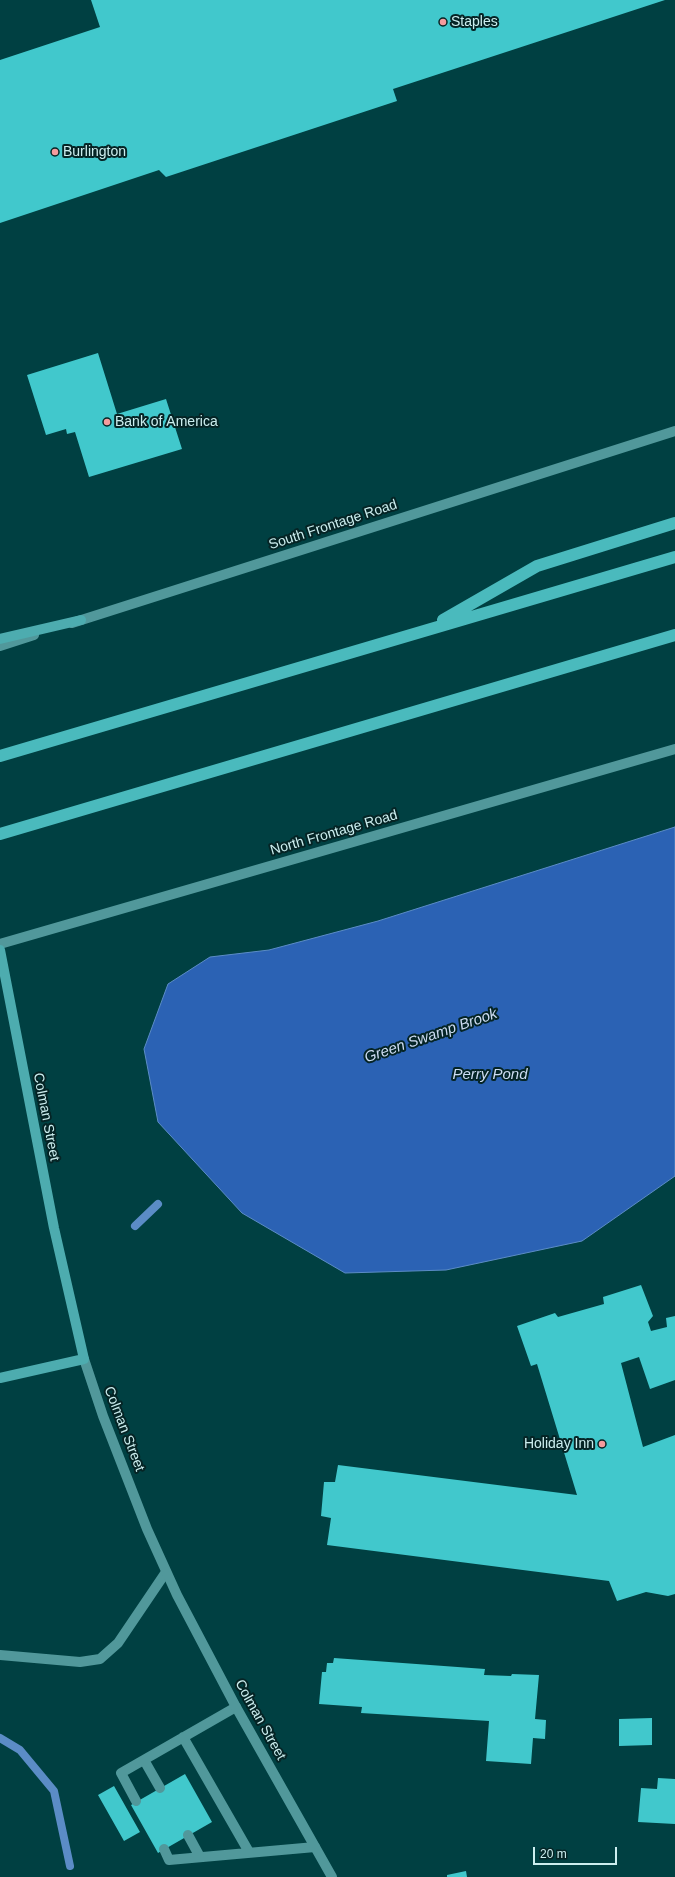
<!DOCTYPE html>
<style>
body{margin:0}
#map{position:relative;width:675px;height:1877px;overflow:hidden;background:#004042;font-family:Arial,sans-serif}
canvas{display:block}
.scale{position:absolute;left:533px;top:1847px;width:84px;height:18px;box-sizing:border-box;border:2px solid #cceeef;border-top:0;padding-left:5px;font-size:12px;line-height:14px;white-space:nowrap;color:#cceeef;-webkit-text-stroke:3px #052425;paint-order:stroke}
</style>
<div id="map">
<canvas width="675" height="1877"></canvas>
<div class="scale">20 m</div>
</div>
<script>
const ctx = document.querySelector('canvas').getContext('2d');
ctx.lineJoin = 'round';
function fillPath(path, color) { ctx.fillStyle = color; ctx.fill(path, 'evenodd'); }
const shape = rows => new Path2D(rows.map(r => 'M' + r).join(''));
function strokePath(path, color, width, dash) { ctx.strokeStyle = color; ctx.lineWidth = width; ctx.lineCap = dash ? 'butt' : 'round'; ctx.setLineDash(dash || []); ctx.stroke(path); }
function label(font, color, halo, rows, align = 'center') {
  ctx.font = font + ' Arial,sans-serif'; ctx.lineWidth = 4; ctx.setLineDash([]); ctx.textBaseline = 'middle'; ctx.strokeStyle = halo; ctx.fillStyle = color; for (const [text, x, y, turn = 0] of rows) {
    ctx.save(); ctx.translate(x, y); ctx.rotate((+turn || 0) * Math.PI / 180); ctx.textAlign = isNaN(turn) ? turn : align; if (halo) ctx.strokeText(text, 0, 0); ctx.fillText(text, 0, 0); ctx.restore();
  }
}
const water = shape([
 [675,827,675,1176,582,1241,446,1270,345,1273,242,1213,158,1122,144,1049,168,984,210,957,269,950,378,921,675,827]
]);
fillPath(water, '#2b62b4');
strokePath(water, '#5b8cc6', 1);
strokePath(shape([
 [135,1226,158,1204],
 [0,1738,20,1750,54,1791,70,1866]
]), '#5b8cc6', 8);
fillPath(shape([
 [91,0,665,0,393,89,397,101,166,177,159,170,0,223,0,60,100,27],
 [98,353,117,414,166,399,182,449,89,477,75,432,67,434,66,429,46,435,27,375],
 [641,1285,653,1316,648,1322,651,1331,667,1327,666,1318,675,1316,675,1380,650,1389,639,1357,621,1363,643,1447,675,1435,675,1594,668,1596,646,1592,617,1601,609,1581,327,1545,331,1518,321,1516,324,1482,335,1482,338,1465,577,1495,537,1364,531,1366,517,1326,555,1313,558,1317,604,1304,603,1297],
 [334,1658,485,1669,484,1675,511,1676,512,1674,539,1675,535,1719,546,1720,545,1739,533,1738,531,1764,486,1761,489,1721,361,1713,362,1707,319,1704,322,1672,326,1672,327,1663,333,1663],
 [652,1718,652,1745,619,1746,619,1719],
 [185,1774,212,1822,158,1853,131,1805],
 [658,1778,675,1779,675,1824,638,1822,641,1788,657,1789],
 [114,1786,140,1832,124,1841,98,1795],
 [466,1871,467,1877,447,1877,447,1875]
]), '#41c8cc');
strokePath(shape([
 [0,1655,80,1662,100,1659,118,1643,166,1572],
 [183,1737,249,1852],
 [144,1760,160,1788],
 [136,1801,121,1773,236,1707],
 [188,1835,200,1857],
 [164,1849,169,1860,315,1847]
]), '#51989b', 10);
strokePath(shape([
 [84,1359,103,1416,147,1529,177,1595,236,1707,332,1877]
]), '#51989b', 10);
strokePath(shape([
 [72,623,675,431],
 [0,646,34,635],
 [0,944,675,749]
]), '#51989b', 10);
strokePath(shape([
 [0,639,81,620],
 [0,950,54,1228,84,1359,0,1378]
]), '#4dacaf', 10);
strokePath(shape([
 [443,620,537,566,675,523],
 [0,756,675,557],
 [0,834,675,635]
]), '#4ababd', 12);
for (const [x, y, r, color] of [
 [443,22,4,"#f59b9d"],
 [55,152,4,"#f59b9d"],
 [107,422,4,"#f59b9d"],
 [602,1444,4,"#f59b9d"]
]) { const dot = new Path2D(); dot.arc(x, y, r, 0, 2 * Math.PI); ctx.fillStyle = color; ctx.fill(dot); strokePath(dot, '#052425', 1.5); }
label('14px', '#cceeef', '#052425', [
 ["Staples",451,22],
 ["Burlington",63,152],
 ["Bank of America",115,422],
 ["Holiday Inn",594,1444,"right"]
], 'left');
label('14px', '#cceeef', '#052425', [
 ["South Frontage Road",333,525,-18],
 ["North Frontage Road",334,833,-16],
 ["Colman Street",46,1117,79],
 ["Colman Street",124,1429,69],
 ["Colman Street",260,1720,61]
]);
label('italic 15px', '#cddcf2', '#052425', [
 ["Green Swamp Brook",431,1036,-19],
 ["Perry Pond",490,1075]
]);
</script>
